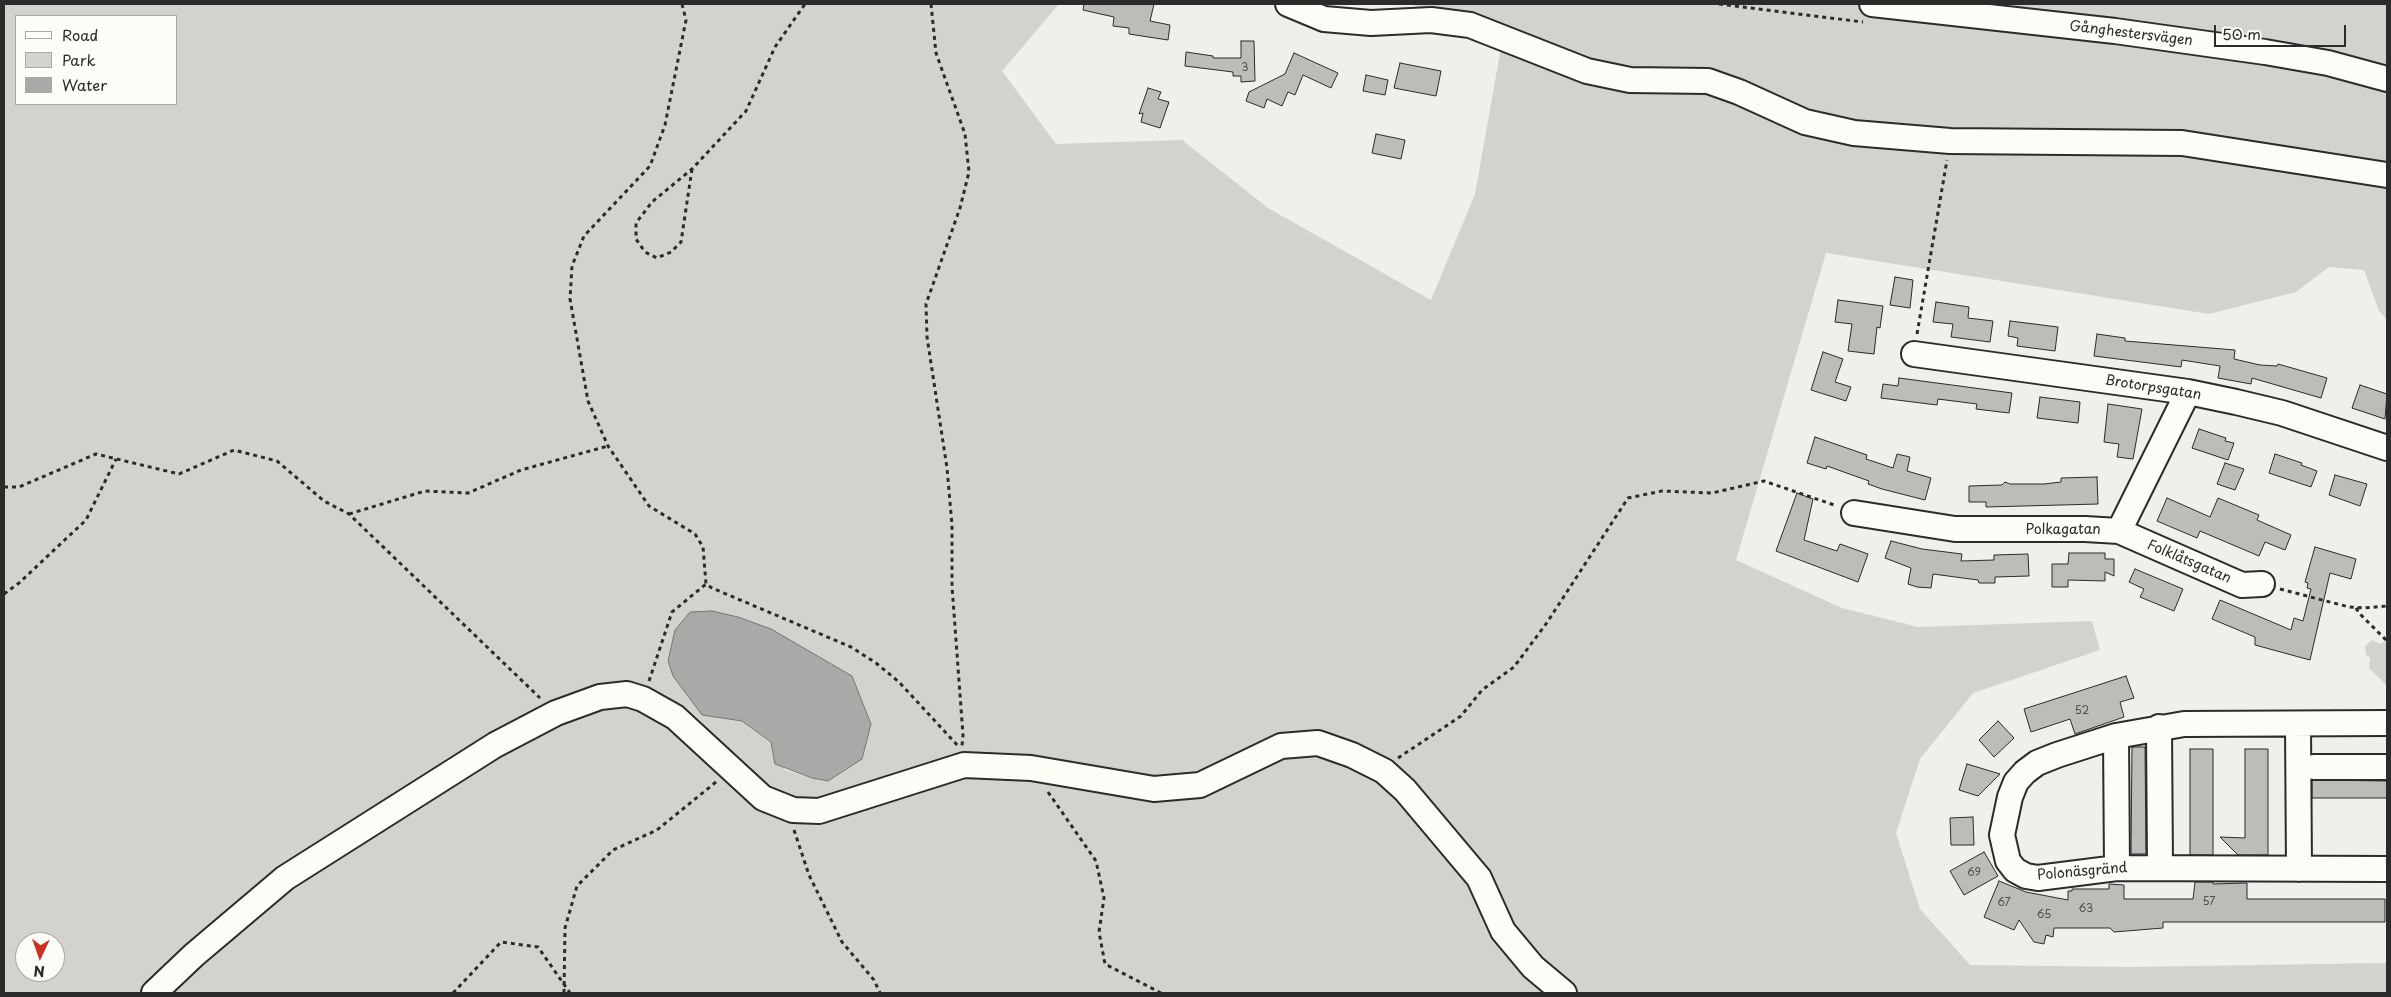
<!DOCTYPE html>
<meta charset="utf-8">
<style>
body{margin:0}
#map{position:relative;width:2391px;height:997px;overflow:hidden;background:#f0efeb;font-family:"Playpen Sans",sans-serif}
canvas{display:block}
.frame{position:absolute;inset:0;border:5px solid #2b2b2b;pointer-events:none}
.legend{position:absolute;left:15px;top:15px;width:162px;height:90px;box-sizing:border-box;background:#fdfcf7;border:1px solid #a9a8a5;margin:0;padding:6px 9px;list-style:none;font-size:15px;color:#2b2b2b}
.legend li{display:flex;align-items:center;gap:10px;height:25px}
.legend b{width:25px;border:1px solid #a9a8a5}
.north{position:absolute;left:15px;top:932px;width:50px;height:50px;box-sizing:border-box;background:#fdfcf7;border:1px solid #a9a8a5;border-radius:50%;rotate:183deg;font-size:14px;font-weight:700;line-height:20px;text-align:center;color:#2b2b2b}
.north::after{content:'';display:block;margin:auto;width:18px;height:22px;background:#c8321e;clip-path:polygon(50% 0,100% 100%,50% 72%,0 100%)}
.scale{position:absolute;left:2214px;top:25px;width:132px;height:22px;box-sizing:border-box;border:2px solid #2b2b2b;border-top:0;padding-left:6px;font-size:15px;line-height:18px;white-space:nowrap;color:#2b2b2b;-webkit-text-stroke:4px #fdfcf7;paint-order:stroke}
</style>
<div id="map">
<canvas width="2391" height="997"></canvas>
<div class="frame"></div>
<ul class="legend">
<li><b style="height:6px;background:#fdfcf7"></b>Road</li>
<li><b style="height:14px;background:#d3d2cf"></b>Park</li>
<li><b style="height:14px;background:#aaa9a7"></b>Water</li>
</ul>
<div class="north">N</div>
<div class="scale">50 m</div>
</div>
<script>
const ctx = document.querySelector('canvas').getContext('2d');
ctx.lineJoin = 'round';
function fillPath(path, color) { ctx.fillStyle = color; ctx.fill(path, 'evenodd'); }
const shape = rows => new Path2D(rows.map(r => 'M' + r).join(''));
function strokePath(path, color, width, dash) { ctx.strokeStyle = color; ctx.lineWidth = width; ctx.lineCap = dash ? 'butt' : 'round'; ctx.setLineDash(dash || []); ctx.stroke(path); }
function label(font, color, halo, rows, align = 'center') {
  ctx.font = font + ' "Playpen Sans",sans-serif'; ctx.lineWidth = 5; ctx.setLineDash([]); ctx.textBaseline = 'middle'; ctx.strokeStyle = halo; ctx.fillStyle = color; for (const [text, x, y, turn = 0] of rows) {
    ctx.save(); ctx.translate(x, y); ctx.rotate((+turn || 0) * Math.PI / 180); ctx.textAlign = isNaN(turn) ? turn : align; if (halo) ctx.strokeText(text, 0, 0); ctx.fillText(text, 0, 0); ctx.restore();
  }
}
fillPath(shape([
 [4,4,1059,4,1002,71,1056,144,1182,140,1268,208,1431,300,1475,194,1502,42,1440,13,1410,4,2387,4,2387,320,2379,311,2364,270,2329,267,2296,292,2209,314,1826,253,1736,560,1842,608,1918,627,2092,621,2100,650,1973,693,1920,759,1896,833,1920,909,1970,965,2130,967,2387,963,2387,993,4,993],
 [16,16,176,16,176,104,16,104],
 [702,715,871,724,828,781,812,778,785,770,771,742,742,721],
 [25,942,55,942,55,972,25,972],
 [2372,640,2381,644,2387,640,2387,686,2369,668,2370,658,2366,655,2365,646]
]), '#d3d2cf');
const water = shape([
 [712,611,738,617,771,629,852,676,871,724,862,759,828,781,812,778,775,764,771,742,742,721,702,715,673,676,668,661,675,630,690,612,712,611]
]);
fillPath(water, '#aaa9a7');
strokePath(water, '#777775', 1);
const building = shape([
 [1084,4,1154,4,1150,21,1170,25,1168,40,1129,34,1129,28,1113,26,1114,17,1083,10,1084,4],
 [1241,41,1254,41,1255,81,1241,82,1241,76,1233,76,1233,72,1185,66,1186,52,1213,56,1213,58,1241,58,1241,41],
 [1294,53,1338,73,1331,88,1303,75,1295,95,1288,92,1282,106,1267,99,1264,108,1246,101,1249,92,1285,74,1294,53],
 [1400,63,1441,71,1436,96,1394,88,1400,63],
 [1366,75,1388,80,1385,95,1363,91,1366,75],
 [1148,88,1161,92,1158,99,1169,102,1160,128,1141,122,1143,113,1139,114,1148,88],
 [1376,134,1405,140,1401,159,1372,153,1376,134],
 [1895,277,1913,280,1910,308,1890,305,1895,277],
 [1838,300,1883,306,1880,328,1877,327,1874,354,1848,351,1852,324,1835,322,1838,300],
 [1936,302,1969,307,1968,318,1993,321,1990,342,1951,337,1953,324,1933,322,1936,302],
 [2010,321,2058,327,2055,351,2017,346,2018,338,2008,336,2010,321],
 [2097,334,2125,338,2125,341,2235,350,2234,359,2260,365,2277,366,2278,364,2327,378,2321,398,2252,378,2251,384,2218,378,2220,366,2182,360,2181,367,2094,356,2097,334],
 [1823,352,1843,359,1835,382,1851,387,1846,401,1811,390,1823,352],
 [1899,378,2012,393,2009,413,1976,409,1977,404,1938,399,1937,405,1881,398,1883,384,1898,386,1899,378],
 [2360,385,2387,394,2385,419,2352,408,2360,385],
 [2040,397,2080,402,2078,423,2037,418,2040,397],
 [2108,404,2142,409,2133,459,2117,457,2119,444,2104,442,2108,404],
 [2199,429,2226,438,2225,441,2234,443,2228,460,2192,448,2199,429],
 [1815,437,1867,455,1866,459,1893,468,1897,454,1910,457,1907,471,1931,478,1925,500,1882,489,1868,484,1869,481,1827,466,1826,469,1807,463,1815,437],
 [2275,454,2302,463,2301,465,2317,471,2311,487,2269,473,2275,454],
 [2225,463,2244,469,2235,490,2217,484,2225,463],
 [2335,475,2367,484,2360,506,2329,495,2335,475],
 [2097,477,2098,504,1986,507,1986,502,1969,502,1969,486,2002,485,2005,482,2010,484,2044,484,2061,482,2061,478,2097,477],
 [1797,493,1813,499,1804,540,1837,551,1840,544,1868,554,1858,582,1776,551,1797,493],
 [2167,498,2210,517,2218,498,2259,515,2257,520,2291,535,2285,550,2265,542,2259,556,2200,531,2197,538,2157,521,2167,498],
 [1891,541,1922,549,1962,554,1961,561,1994,560,1994,555,2028,554,2029,576,1995,577,1995,583,1979,583,1978,580,1933,574,1931,588,1917,587,1908,584,1911,568,1885,558,1891,541],
 [2315,547,2356,559,2351,579,2330,573,2310,660,2255,645,2255,637,2212,619,2220,600,2291,630,2294,618,2303,621,2311,589,2307,588,2308,583,2305,582,2315,547],
 [2069,553,2105,553,2105,559,2114,559,2114,576,2105,572,2105,581,2068,580,2068,587,2052,587,2052,564,2068,564,2069,553],
 [2135,569,2183,589,2174,611,2140,597,2144,589,2129,582,2135,569],
 [2126,676,2134,698,2120,702,2124,717,2075,734,2070,719,2031,732,2024,709,2126,676],
 [1998,721,2014,738,1994,757,1979,740,1998,721],
 [2132,747,2145,747,2146,854,2131,854,2132,747],
 [2190,749,2213,749,2213,855,2190,855,2190,749],
 [2245,749,2268,749,2268,855,2238,855,2220,837,2245,838,2245,749],
 [1967,764,2000,774,1978,796,1959,790,1967,764],
 [2312,780,2387,781,2387,798,2312,798,2312,780],
 [1973,817,1974,845,1951,845,1950,818,1973,817],
 [1984,852,1998,876,1964,895,1950,871,1984,852],
 [1999,881,2026,892,2068,900,2068,891,2072,891,2072,889,2109,889,2109,884,2124,885,2124,899,2193,899,2195,882,2213,882,2213,884,2247,883,2247,899,2385,899,2385,922,2163,922,2163,928,2114,932,2110,928,2054,928,2053,937,2046,935,2044,944,2034,942,2019,920,2014,930,1984,917,1999,881]
]);
fillPath(building, '#bdbcb8');
strokePath(building, '#2b2b2b', 1);
const minor = shape([
 [1288,4,1324,19,1371,23,1431,20,1470,25,1587,71,1630,80,1708,81,1739,92,1805,122,1854,133,1950,141,2182,143,2387,175],
 [1872,4,2115,31,2265,52,2328,63,2387,79],
 [1914,354,2188,392,2236,402,2282,413,2387,448],
 [1854,513,1955,529,2085,529,2119,531,2188,392],
 [2119,531,2242,585,2262,584],
 [2387,723,2184,724,2116,736,2057,755,2037,763,2025,772,2016,782,2010,797,2002,835,2008,861,2015,870,2026,876,2038,878,2117,868,2387,869],
 [2298,724,2299,869],
 [2159,727,2160,867],
 [2116,736,2117,868],
 [2314,767,2387,767],
 [154,993,194,955,285,878,495,745,556,713,600,697,627,694,643,699,675,717,763,798,793,810,819,811,964,765,1031,768,1154,789,1200,785,1281,746,1318,743,1352,755,1384,771,1405,790,1479,878,1503,931,1533,967,1564,993]
]);
strokePath(minor, '#2b2b2b', 28);
strokePath(shape([
 [682,4,686,20,665,125,650,166,584,236,572,266,570,299,588,401,608,446,649,506,695,534,703,547,706,584,712,588,851,647,876,663,899,682,959,747],
 [931,4,936,53,965,134,969,172,960,208,926,304,927,337,947,468,952,525,952,586,963,735,962,746],
 [1719,4,1863,22],
 [692,169,681,242,671,252,657,258,645,252,636,239,636,223,652,202,692,169,746,111,775,47,805,4],
 [1917,334,1947,160],
 [4,487,19,487,96,454,179,474,234,450,277,461,324,501,349,514,540,698],
 [349,514,425,491,468,493,521,470,608,446],
 [2280,589,2349,607,2364,608,2387,606],
 [4,594,19,583,86,520,116,459],
 [2356,608,2359,613,2387,641],
 [649,681,672,612,706,584],
 [1398,758,1461,716,1482,690,1514,667,1546,624,1628,498,1662,491,1712,493,1764,481,1837,506],
 [1048,792,1096,861,1104,898,1099,932,1105,964,1161,993],
 [794,830,809,875,842,942,874,980,880,993],
 [453,993,501,942,538,947,570,993],
 [564,993,565,928,577,886,613,850,657,830,716,782]
]), '#2b2b2b', 3, [4, 4]);
strokePath(minor, '#fdfcf7', 24);
label('11px', '#504f4e', null, [
 ["3",1245,68],
 ["52",2082,711],
 ["69",1974,873],
 ["57",2209,902],
 ["67",2004,903],
 ["63",2086,909],
 ["65",2044,915]
]);
label('14px', '#2b2b2b', '#fdfcf7', [
 ["Gånghestersvägen",2131,34,7],
 ["Brotorpsgatan",2153,388,9],
 ["Polkagatan",2063,530],
 ["Folklåtsgatan",2189,562,23],
 ["Polonäsgränd",2082,872,-5]
]);
</script>
